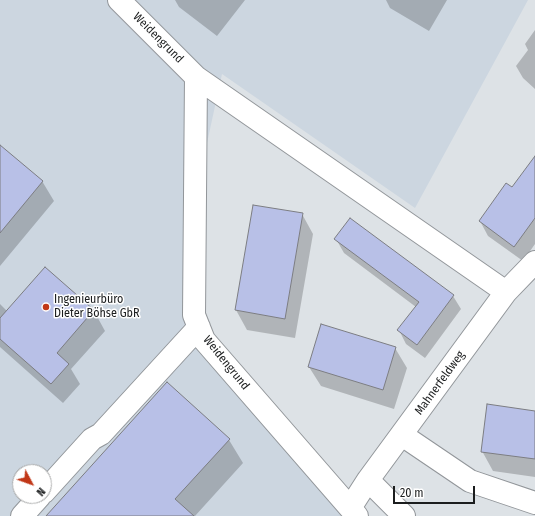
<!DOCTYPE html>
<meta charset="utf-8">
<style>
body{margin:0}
#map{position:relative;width:535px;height:516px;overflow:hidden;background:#dde2e6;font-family:"Fira Sans Condensed",sans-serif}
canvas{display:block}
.north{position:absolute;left:12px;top:464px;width:40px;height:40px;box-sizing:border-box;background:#fff;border:1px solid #a4a5a5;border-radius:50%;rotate:131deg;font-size:11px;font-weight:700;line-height:16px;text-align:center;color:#1b1d1e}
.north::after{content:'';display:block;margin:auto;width:14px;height:18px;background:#c13717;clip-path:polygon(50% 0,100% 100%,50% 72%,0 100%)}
.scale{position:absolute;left:393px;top:486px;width:82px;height:18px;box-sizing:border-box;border:2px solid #1b1d1e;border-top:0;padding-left:5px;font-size:12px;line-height:14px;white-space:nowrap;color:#1b1d1e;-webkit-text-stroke:3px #fff;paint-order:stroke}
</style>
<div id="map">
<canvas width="535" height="516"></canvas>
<div class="north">N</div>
<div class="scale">20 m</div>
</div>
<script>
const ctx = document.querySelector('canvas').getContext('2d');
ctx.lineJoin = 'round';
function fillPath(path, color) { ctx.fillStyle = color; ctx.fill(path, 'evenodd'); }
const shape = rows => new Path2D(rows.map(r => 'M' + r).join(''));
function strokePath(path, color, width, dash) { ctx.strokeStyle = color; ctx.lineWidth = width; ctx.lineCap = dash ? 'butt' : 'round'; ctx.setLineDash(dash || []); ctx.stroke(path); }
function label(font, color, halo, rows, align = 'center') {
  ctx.font = font + ' "Fira Sans Condensed",sans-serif'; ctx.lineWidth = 3; ctx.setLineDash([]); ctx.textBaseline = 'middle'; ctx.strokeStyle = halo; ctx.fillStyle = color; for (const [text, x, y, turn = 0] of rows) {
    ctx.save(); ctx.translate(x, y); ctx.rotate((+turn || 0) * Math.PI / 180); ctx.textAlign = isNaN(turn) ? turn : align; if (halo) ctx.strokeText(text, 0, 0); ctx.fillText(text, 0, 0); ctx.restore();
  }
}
fillPath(shape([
 [0,0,528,0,415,208,222,74,187,235,188,316,344,516,0,516],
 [20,472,44,472,44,496,20,496]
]), '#ccd6e0');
fillPath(shape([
 [175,0,245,0,217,36,179,7],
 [386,0,447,0,429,31,390,8],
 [535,30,535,89,523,78,516,66,528,50,525,44],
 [0,146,42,181,54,201,0,266],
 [535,158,535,244,523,261,488,236,480,221,512,189],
 [302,214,313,234,295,338,247,330,236,310],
 [336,239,453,296,461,309,425,358,406,344,399,330,416,307,344,253],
 [45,268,94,311,105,331,71,369,80,384,63,403,0,347,0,304,7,311],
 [395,348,407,368,394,409,321,386,309,367],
 [535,412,535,477,493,471,482,451],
 [229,440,243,463,195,516,47,516]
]), '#0003');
const building = shape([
 [0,145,43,181,0,233,0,145],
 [535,156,535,218,514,247,479,221,506,183,512,187,535,156],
 [253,205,303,213,285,319,235,310,253,205],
 [350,218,454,295,417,345,397,330,419,302,334,239,350,218],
 [45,267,94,310,57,353,69,364,51,384,0,339,0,318,45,267],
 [321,324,396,347,383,390,308,367,321,324],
 [167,382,230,439,175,499,194,516,46,516,167,382],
 [487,404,535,411,535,459,481,452,487,404]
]);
fillPath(building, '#b8c0e7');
strokePath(building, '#7c7d82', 1);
const minor = shape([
 [119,0,196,77,506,292],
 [196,77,194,315,204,340,357,516],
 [402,435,470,481,535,503],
 [368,480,404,516],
 [44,492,92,439,101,434,199,327],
 [350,508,368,480,506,292,535,262],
 [22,516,40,496]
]);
strokePath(minor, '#92969a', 24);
strokePath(minor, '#fff', 22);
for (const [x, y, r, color] of [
 [46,307,4,"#c13717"]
]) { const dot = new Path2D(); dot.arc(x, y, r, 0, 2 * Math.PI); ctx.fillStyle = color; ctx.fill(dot); strokePath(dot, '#fff', 1.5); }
label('12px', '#1b1d1e', '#fff', [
 ["Weidengrund",158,38,45],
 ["Weidengrund",226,363,51],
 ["Mahnerfeldweg",440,383,-54]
]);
label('12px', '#1b1d1e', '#fff', [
 ["Ingenieurbüro",54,300],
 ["Dieter Böhse GbR",54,314]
], 'left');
</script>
